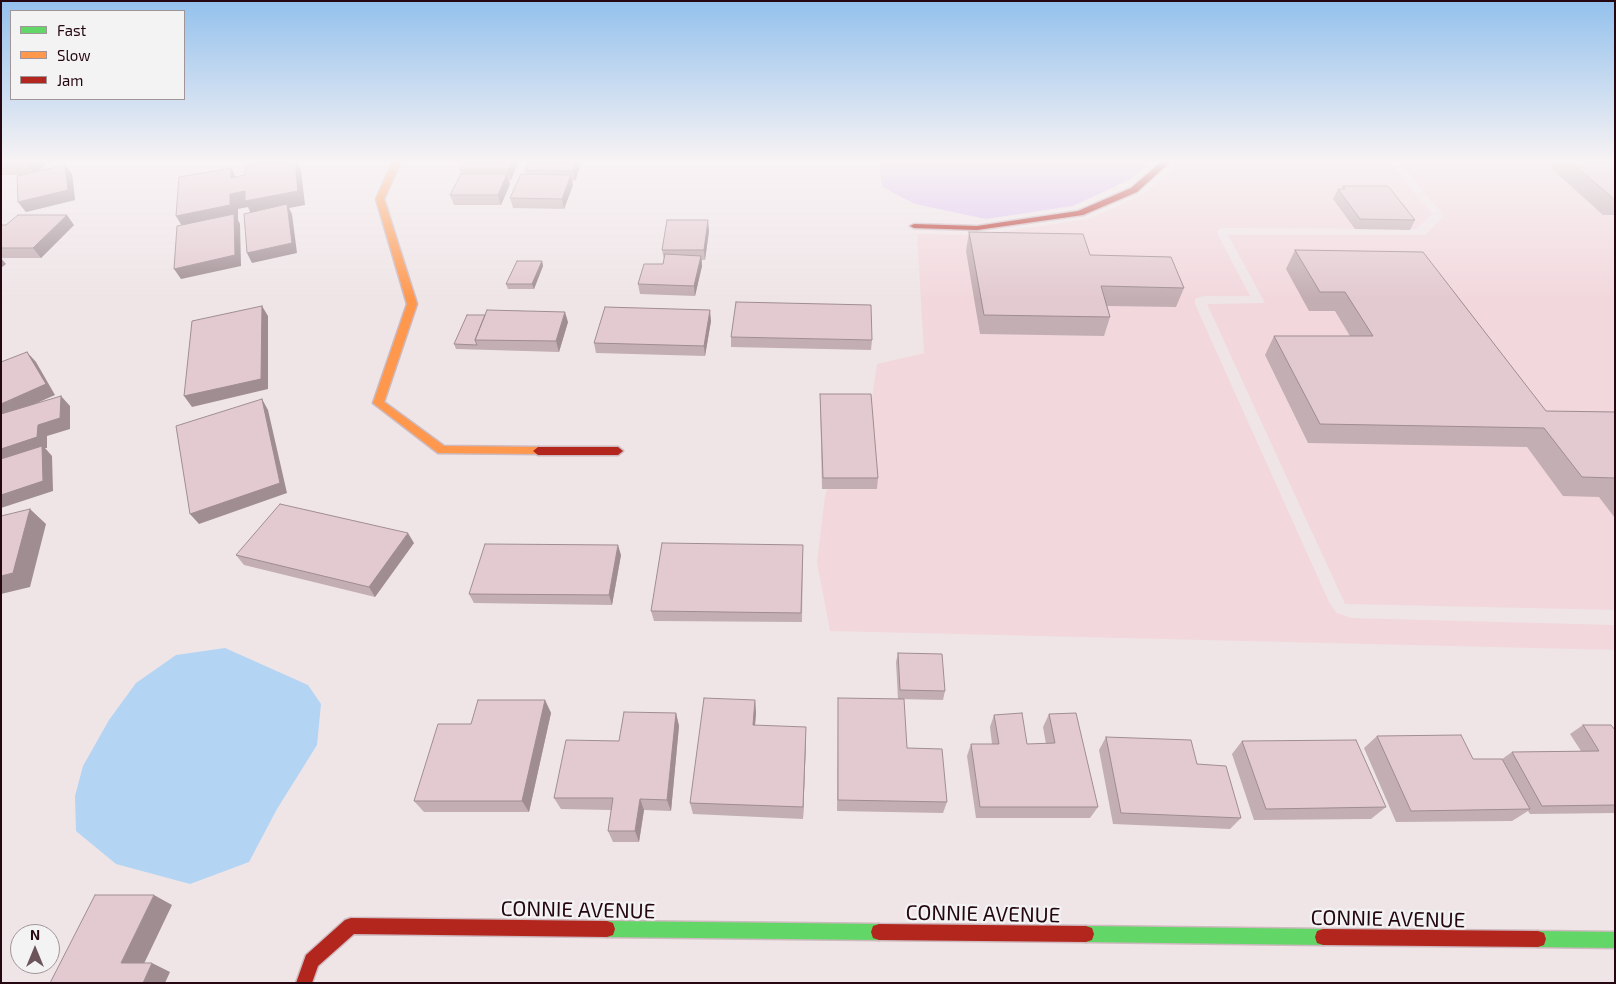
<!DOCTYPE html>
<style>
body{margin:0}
#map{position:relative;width:1616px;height:984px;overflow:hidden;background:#efe5e7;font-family:"Exo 2",sans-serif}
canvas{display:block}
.frame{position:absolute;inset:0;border:2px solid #240710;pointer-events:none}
.legend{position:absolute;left:10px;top:10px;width:175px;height:90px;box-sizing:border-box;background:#f3f3f3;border:1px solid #a09598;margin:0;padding:6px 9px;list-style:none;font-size:15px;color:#240710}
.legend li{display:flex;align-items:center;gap:10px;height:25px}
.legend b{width:25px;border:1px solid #a09598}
.north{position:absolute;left:10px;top:924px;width:50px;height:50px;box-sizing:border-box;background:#f3f3f3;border:1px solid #a09598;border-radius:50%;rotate:0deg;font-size:14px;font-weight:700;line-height:20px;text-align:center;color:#240710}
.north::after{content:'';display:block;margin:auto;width:18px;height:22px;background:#6b555b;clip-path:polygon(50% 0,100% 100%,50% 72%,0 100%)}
</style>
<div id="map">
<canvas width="1616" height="984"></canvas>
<div class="frame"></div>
<ul class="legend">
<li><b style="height:6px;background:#63d668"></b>Fast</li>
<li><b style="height:6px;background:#ff974d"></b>Slow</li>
<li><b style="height:6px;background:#b3261e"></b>Jam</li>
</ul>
<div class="north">N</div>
</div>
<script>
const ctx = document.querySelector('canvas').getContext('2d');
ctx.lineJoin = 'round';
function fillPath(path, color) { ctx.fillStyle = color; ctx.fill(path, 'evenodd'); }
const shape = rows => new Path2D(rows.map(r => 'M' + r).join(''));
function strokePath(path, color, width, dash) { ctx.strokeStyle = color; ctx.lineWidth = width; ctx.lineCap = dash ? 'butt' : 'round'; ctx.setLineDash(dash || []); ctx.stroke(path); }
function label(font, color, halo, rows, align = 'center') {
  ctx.font = font + ' "Exo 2",sans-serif'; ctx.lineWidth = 4.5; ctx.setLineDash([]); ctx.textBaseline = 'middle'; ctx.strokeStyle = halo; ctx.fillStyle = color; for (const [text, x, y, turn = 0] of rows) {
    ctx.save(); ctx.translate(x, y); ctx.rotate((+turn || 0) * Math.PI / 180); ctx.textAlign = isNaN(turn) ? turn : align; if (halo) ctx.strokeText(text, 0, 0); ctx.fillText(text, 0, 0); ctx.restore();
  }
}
fillPath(shape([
 [1173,161,1389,161,1432,214,1416,229,1221,228,1217,231,1218,235,1250,296,1203,296,1195,299,1195,304,1330,604,1337,613,1352,618,1615,625,1615,650,830,631,817,563,825,496,852,415,872,398,877,364,924,353,917,234,981,235,1088,219,1144,194,1174,168],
 [1398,161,1615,161,1615,610,1345,604,1207,304,1265,303,1228,235,1425,235,1444,216]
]), '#f2d8dd');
fillPath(shape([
 [879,161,1142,161,1147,165,1131,179,1073,206,986,219,915,204,882,187]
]), '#dbc1f1');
fillPath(shape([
 [225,648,308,685,321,704,317,745,277,809,249,862,190,884,116,864,76,831,75,796,83,766,109,720,136,683,176,655]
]), '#b4d4f4');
const fast = shape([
 [607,921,879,924,885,926,887,932,885,938,879,940,607,937,601,935,599,929,601,923,607,921],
 [1086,926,1323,929,1329,931,1331,937,1329,943,1323,945,1086,942,1080,940,1078,934,1080,928,1086,926],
 [1538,931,1615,932,1615,948,1538,947,1532,945,1530,939,1532,933,1538,931]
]);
const slow = shape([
 [393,161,401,161,384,199,417,304,384,402,444,446,538,447,542,448,543,451,542,454,438,453,373,403,407,304,376,199,393,161]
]);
const jam = shape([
 [1159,161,1167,161,1168,164,1137,192,1083,215,977,230,914,228,910,226,914,224,977,226,1078,211,1131,188,1160,163,1159,161],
 [538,447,618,447,623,451,618,455,538,455,533,451,538,447],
 [351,918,607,921,613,923,615,929,613,935,607,937,354,934,318,966,312,983,296,983,306,955,345,920,351,918],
 [879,924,1086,926,1092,928,1094,934,1092,940,1086,942,879,940,873,938,871,932,873,926,879,924],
 [1323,929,1538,931,1544,933,1546,939,1544,945,1538,947,1323,945,1317,943,1315,937,1317,931,1323,929]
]);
strokePath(fast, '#cdb9be', 3);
strokePath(slow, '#cdb9be', 3);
strokePath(jam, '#cdb9be', 3);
fillPath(fast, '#63d668');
fillPath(slow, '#ff974d');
fillPath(jam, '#b3261e');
fillPath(shape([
 [1,161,49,161,39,171,65,165,72,174,75,200,26,212,18,202,22,175,1,175],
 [464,161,519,161,511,180,509,180,510,184,501,205,454,205,450,195,461,174,460,170],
 [529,161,582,161,575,181,572,180,573,185,564,209,513,208,510,198,526,174,525,170],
 [1555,161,1611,161,1615,162,1615,215,1603,215,1551,168],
 [1343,186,1415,220,1410,230,1355,229,1333,199,1338,189,1342,189],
 [1,225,74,225,41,258,1,258],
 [709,231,705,260,702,260,702,266,695,296,640,294,638,284,663,264,664,260,662,250],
 [969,232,1090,255,1184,288,1176,307,1107,306,1110,317,1104,336,980,334,966,251],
 [1295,250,1546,411,1615,412,1615,518,1599,497,1563,496,1527,447,1308,443,1265,355,1274,336,1350,336,1335,311,1309,311,1286,269],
 [542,261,543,266,534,289,508,289,506,284],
 [711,321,705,356,596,353,594,343],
 [568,322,559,352,456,349,454,344],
 [731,337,872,340,871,350,731,347],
 [820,394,878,478,877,489,822,489],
 [414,543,375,597,244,565,236,555],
 [803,545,802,622,654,621,651,611],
 [621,555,612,605,474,603,469,594],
 [898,653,945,691,943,700,898,699,896,662],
 [838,698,907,748,947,802,943,813,837,811],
 [545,700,551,713,529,812,424,812,414,801,471,724],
 [755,700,756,713,755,725,806,739,803,819,693,814,690,803],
 [676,713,679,726,671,811,644,810,639,842,613,842,608,831,611,810,561,809,554,798,619,741],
 [1049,714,1098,807,1090,818,976,818,967,756,971,744,992,744,990,727,994,715,1027,744,1046,744,1043,727],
 [1583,725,1615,730,1615,813,1530,814,1528,811,1512,821,1396,822,1364,748,1377,736,1473,759,1502,759,1512,752,1581,751,1570,734],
 [1106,737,1197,764,1241,818,1230,829,1113,824,1099,750],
 [1242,741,1386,807,1371,819,1254,820,1232,754]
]), '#c3aeb3');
fillPath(shape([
 [31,161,49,161,35,174,28,165],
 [295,161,297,161,301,170,305,205,289,208,292,214,297,253,252,263,247,253,252,216,248,207,238,209,238,220,240,224,241,266,181,279,174,269,185,231,176,216,230,194,245,191],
 [512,161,519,161,511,180,508,170],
 [576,161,582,161,575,181,573,171],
 [65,165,72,174,75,200,26,212,18,202],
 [231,168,239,182,231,178],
 [507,174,510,184,501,205,498,195],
 [571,175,573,185,564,209,562,199],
 [67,215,74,225,41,258,33,248],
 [708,220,709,231,705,260,704,250],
 [701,256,702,266,695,296,694,286],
 [1,258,6,264,1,268],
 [542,261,543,266,534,289,532,284],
 [262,306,268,316,268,389,192,407,184,396],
 [710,310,711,321,705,356,704,346],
 [565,312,568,322,559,352,556,341],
 [27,352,36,362,55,395,1,419,1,404],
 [61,396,70,406,70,429,47,436,47,448,45,448,52,456,53,491,1,508,1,449,38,425],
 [262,399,268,410,287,493,199,524,190,514],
 [30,509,46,524,30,587,1,594,1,576],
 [408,533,414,543,375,597,369,587],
 [618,545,621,555,612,605,609,595],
 [545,700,551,713,529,812,522,801],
 [755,700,756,713,754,737,753,725],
 [676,713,679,726,671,811,667,800],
 [806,727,806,739,803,819,803,807],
 [640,799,644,810,639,842,635,831],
 [154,895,172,905,140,972,121,963],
 [152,963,170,972,165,983,143,983]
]), '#9f8d92');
const building = shape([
 [1,161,31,161,28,165,1,165,1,161],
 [266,161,295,161,298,191,245,201,245,191,230,194,230,205,176,216,179,177,231,168,231,178,245,175,245,165,266,161],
 [464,161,512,161,508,170,460,170,464,161],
 [529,161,576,161,573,171,525,170,529,161],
 [1570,161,1611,161,1615,162,1615,200,1570,161],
 [65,165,68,190,18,202,17,176,65,165],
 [461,174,507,174,498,195,450,195,461,174],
 [521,174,571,175,562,199,510,198,521,174],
 [1343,186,1388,186,1415,220,1360,219,1338,189,1345,189,1343,186],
 [287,204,292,243,247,253,244,214,287,204],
 [234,214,235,255,174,269,177,226,234,214],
 [18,215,67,215,33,248,1,248,1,225,6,225,18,215],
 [667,220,708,220,704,250,662,250,667,220],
 [969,232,1083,234,1090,255,1171,257,1184,288,1101,286,1110,317,984,315,969,232],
 [1295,250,1423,252,1546,411,1615,412,1615,478,1582,477,1544,428,1320,424,1274,336,1373,336,1345,292,1320,292,1295,250],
 [665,254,701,256,694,286,638,284,644,264,663,264,665,254],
 [517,261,542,261,532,284,506,284,517,261],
 [736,302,871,305,872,340,731,337,736,302],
 [262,306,261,379,184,396,192,321,262,306],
 [605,307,710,310,704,346,594,343,605,307],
 [487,310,565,312,556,341,475,340,487,310],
 [467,315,485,315,475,340,477,345,454,344,467,315],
 [27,352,46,384,1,404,1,362,27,352],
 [820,394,871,394,878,478,823,478,820,394],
 [61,396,60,418,38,425,37,437,1,449,1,414,61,396],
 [262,399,280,483,190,514,176,426,262,399],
 [42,446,43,481,1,495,1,459,42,446],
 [280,504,408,533,369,587,236,555,280,504],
 [30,509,13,573,1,576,1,516,30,509],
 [662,543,803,545,801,613,651,611,662,543],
 [485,544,618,545,609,595,469,594,485,544],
 [898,653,942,654,945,691,900,690,898,653],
 [704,698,755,700,753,725,806,727,803,807,690,803,704,698],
 [838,698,904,699,907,748,942,749,947,802,838,800,838,698],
 [478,700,545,700,522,801,414,801,438,724,471,724,478,700],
 [624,712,676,713,667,800,640,799,635,831,608,831,613,798,554,798,566,740,619,741,624,712],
 [1022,713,1027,744,1055,743,1049,714,1076,713,1098,807,980,807,971,744,999,744,994,715,1022,713],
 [1583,725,1611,725,1615,730,1615,805,1542,806,1512,752,1599,751,1583,725],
 [1461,735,1473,759,1502,759,1530,809,1411,811,1377,736,1461,735],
 [1106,737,1191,740,1197,764,1226,766,1241,818,1121,813,1106,737],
 [1356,740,1386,807,1266,809,1242,741,1356,740],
 [95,895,154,895,121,963,152,963,143,983,50,983,95,895]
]);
fillPath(building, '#e3cad0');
strokePath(building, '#9f8d92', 1);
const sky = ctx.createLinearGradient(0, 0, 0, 299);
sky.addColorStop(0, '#93c1ed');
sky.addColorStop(0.54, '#f8f3f4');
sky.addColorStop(1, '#f8f3f400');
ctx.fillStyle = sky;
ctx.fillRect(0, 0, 1616, 299);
label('21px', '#240710', '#f3f3f3', [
 ["CONNIE AVENUE",578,910,1],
 ["CONNIE AVENUE",983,914,1],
 ["CONNIE AVENUE",1388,919,1]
]);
</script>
